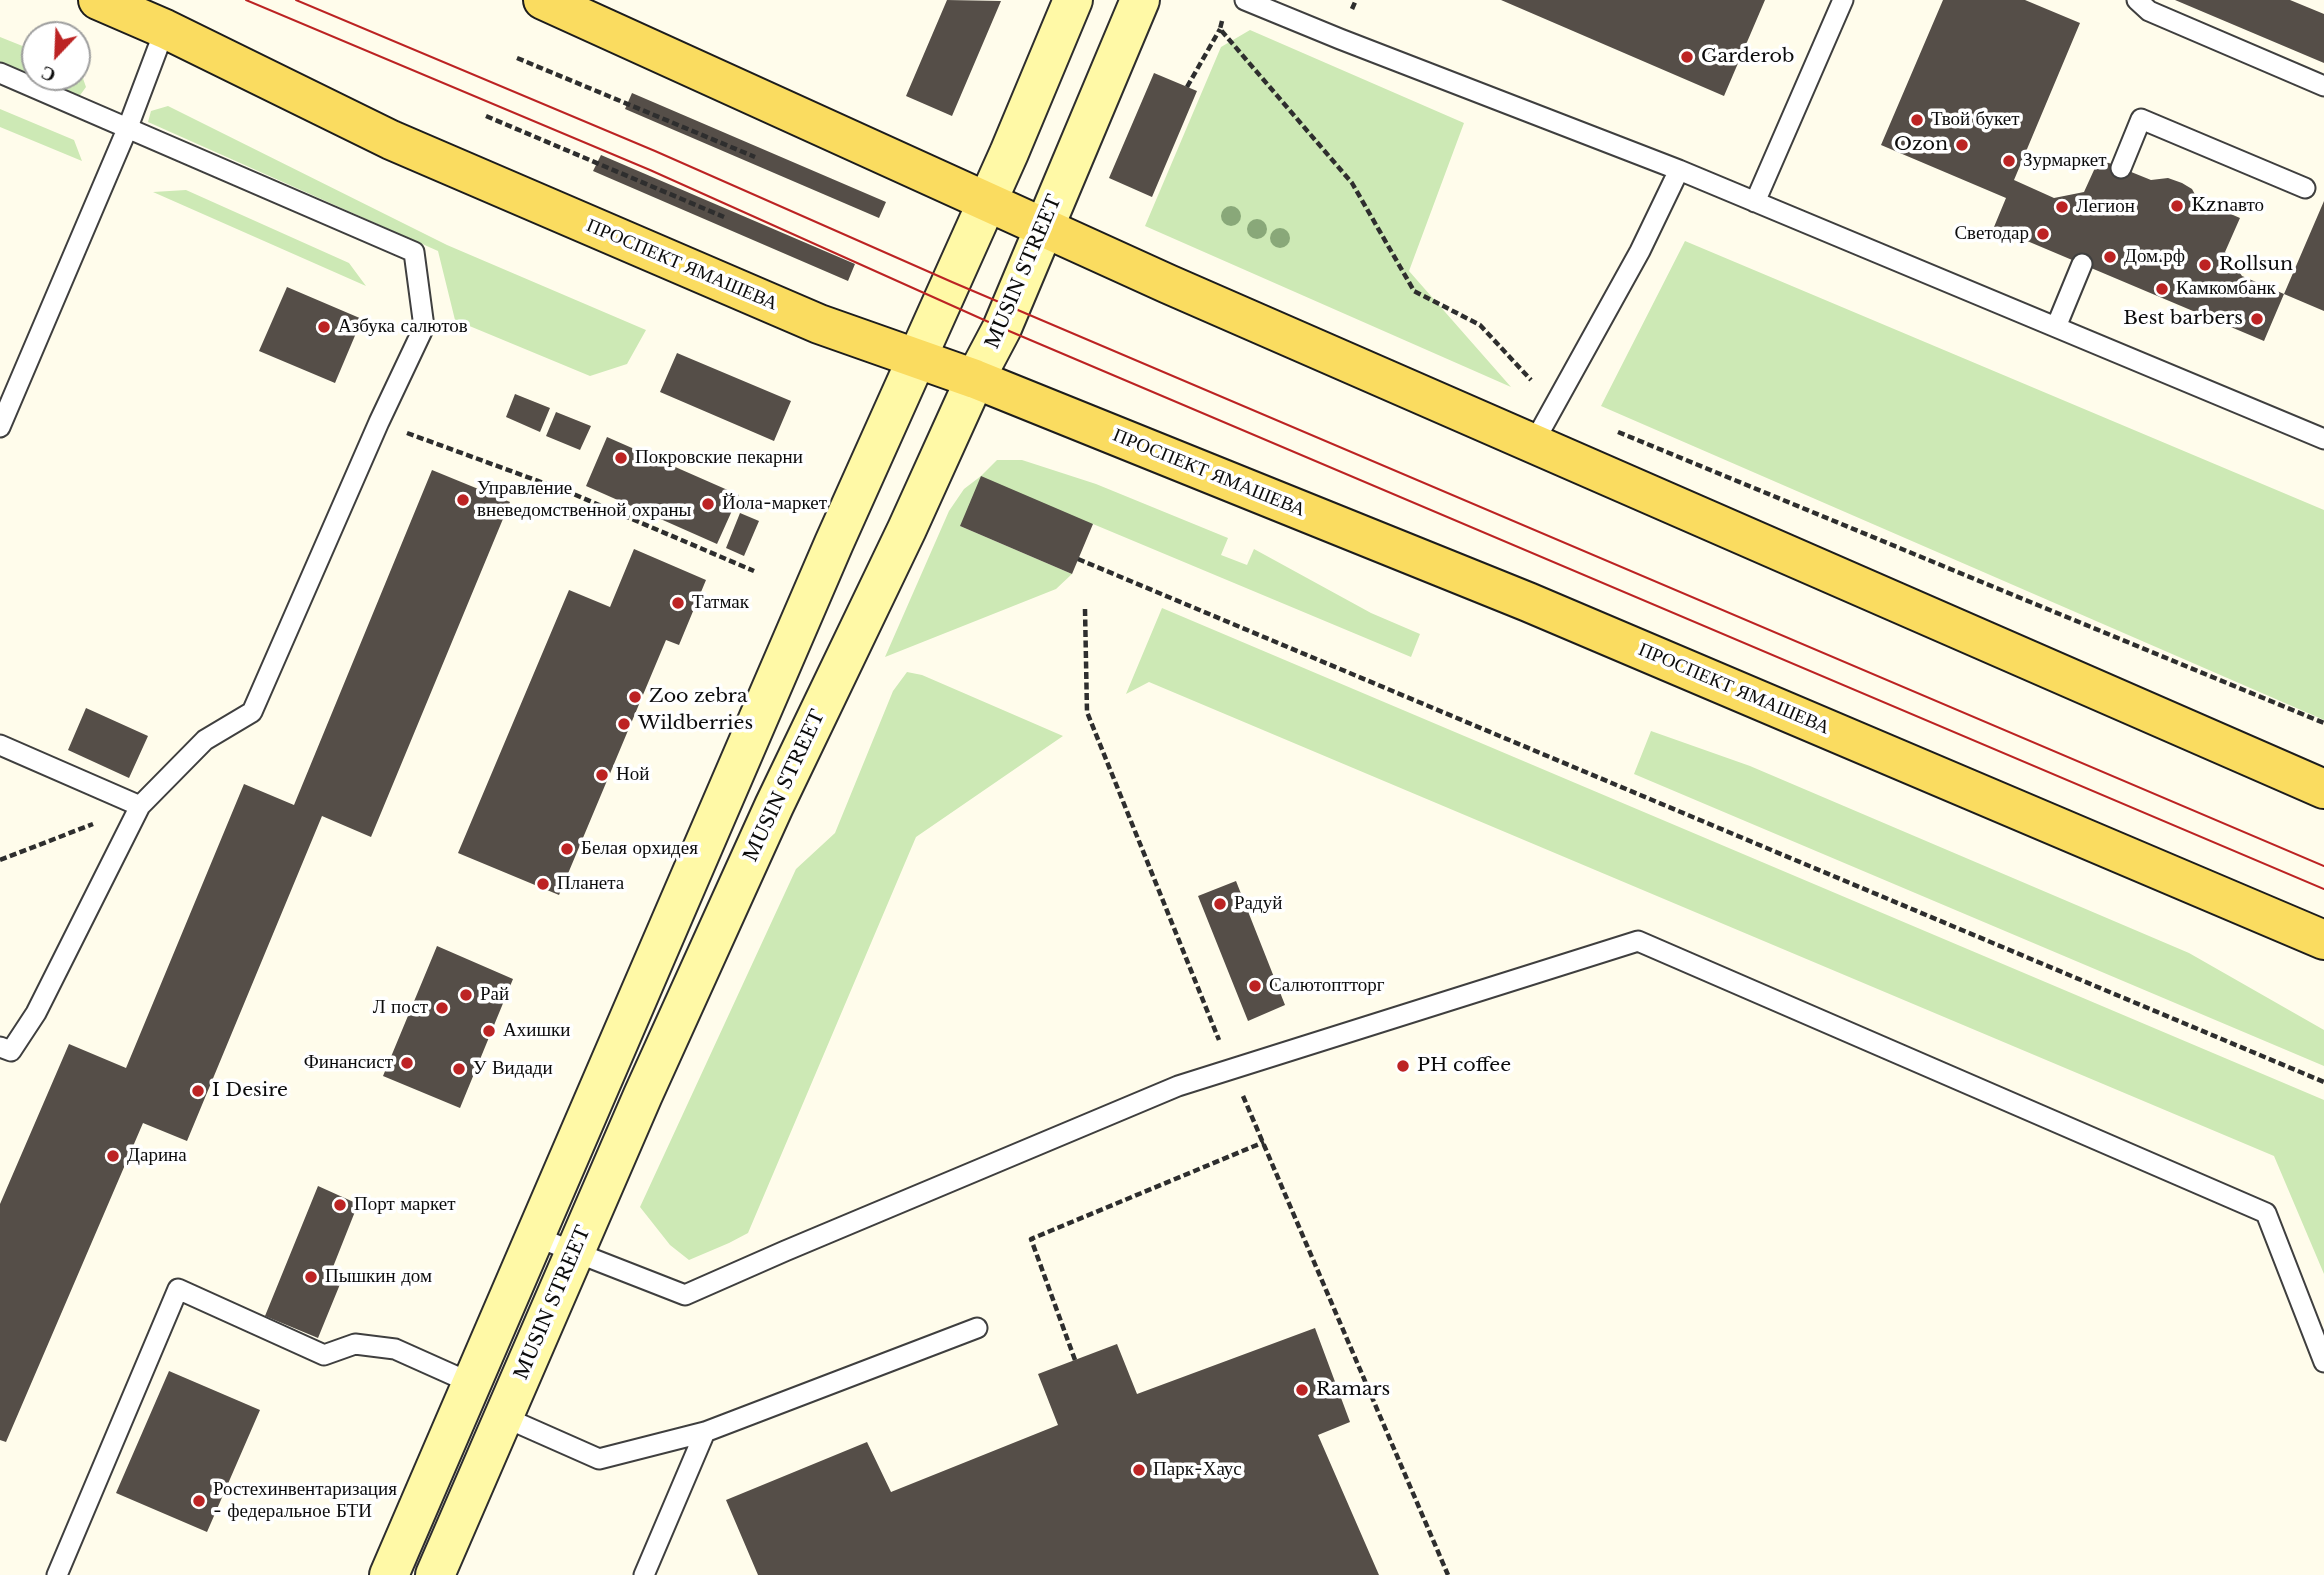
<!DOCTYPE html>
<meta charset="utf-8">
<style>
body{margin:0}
#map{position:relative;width:2324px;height:1575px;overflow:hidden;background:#fffceb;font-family:"Libre Baskerville",serif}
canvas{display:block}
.north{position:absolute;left:21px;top:21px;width:70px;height:70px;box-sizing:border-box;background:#fff;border:2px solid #9e9e9e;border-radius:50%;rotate:203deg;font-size:19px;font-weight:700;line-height:28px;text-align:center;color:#0c0c0c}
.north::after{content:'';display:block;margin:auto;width:24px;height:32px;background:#bc2323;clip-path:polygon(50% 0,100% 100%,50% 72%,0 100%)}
</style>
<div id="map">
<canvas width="2324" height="1575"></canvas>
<div class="north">С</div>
</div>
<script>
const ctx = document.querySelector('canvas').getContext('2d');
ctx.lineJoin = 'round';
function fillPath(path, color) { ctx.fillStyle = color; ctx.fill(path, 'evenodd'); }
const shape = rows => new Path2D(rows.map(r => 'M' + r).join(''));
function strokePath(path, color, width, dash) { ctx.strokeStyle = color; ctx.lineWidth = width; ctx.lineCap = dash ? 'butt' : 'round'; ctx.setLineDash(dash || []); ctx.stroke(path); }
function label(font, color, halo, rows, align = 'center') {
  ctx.font = font + ' "Libre Baskerville",serif'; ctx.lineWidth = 7; ctx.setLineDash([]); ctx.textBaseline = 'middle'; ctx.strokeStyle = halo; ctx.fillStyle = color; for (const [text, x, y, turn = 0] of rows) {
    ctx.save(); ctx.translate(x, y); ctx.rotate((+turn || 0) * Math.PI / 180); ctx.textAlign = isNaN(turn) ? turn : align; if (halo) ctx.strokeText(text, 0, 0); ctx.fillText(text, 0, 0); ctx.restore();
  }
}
fillPath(shape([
 [1250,30,1464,123,1409,271,1511,387,1145,226,1221,47],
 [0,37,35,51,35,77,77,77,77,69,80,70,86,87,78,98,0,65],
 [168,106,447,245,646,330,627,364,590,376,455,320,438,251,148,122,151,111],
 [0,109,74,140,82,161,0,127],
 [186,190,349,263,366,286,153,192],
 [1685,241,2324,510,2324,720,1601,406],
 [997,460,1022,460,1096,484,1228,538,1221,555,1247,565,1254,549,1371,613,1420,634,1411,657,1093,524,960,526,1072,574,1056,589,885,657,949,511,964,489,981,476],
 [1162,608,2324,1100,2324,1274,2274,1156,1149,682,1126,694],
 [907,672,922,675,1063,736,916,837,748,1233,729,1243,689,1260,670,1245,640,1207,796,869,835,833,893,691],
 [1651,731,1750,766,2189,953,2324,1030,2324,1066,1634,774]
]), '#cde9b5');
fillPath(shape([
 [947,0,1001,1,952,116,906,96],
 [1501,0,1765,0,1724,96],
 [1943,0,2025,0,2080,23,2014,180,2054,198,2084,192,2099,159,2151,180,2168,178,2182,183,2192,189,2198,200,2240,218,2225,252,2242,276,2284,294,2264,341,1994,227,2006,198,1881,145],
 [2175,0,2290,0,2324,14,2324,63],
 [1154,73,1197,91,1152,197,1109,178],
 [632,93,886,202,879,218,625,109],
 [601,155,855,264,848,281,593,171],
 [2324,201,2324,311,2284,294],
 [287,287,362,319,335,383,259,351],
 [677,353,791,401,774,441,660,392],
 [515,394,550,408,540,432,506,417],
 [556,412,591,426,580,450,546,436],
 [607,437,739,495,717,544,586,486],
 [432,470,510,502,371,837,322,816,187,1141,143,1123,6,1442,0,1440,0,1204,69,1044,126,1068,244,784,294,805],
 [981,476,1093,524,1072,574,960,526],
 [740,513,759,521,744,556,726,548],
 [634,549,706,580,679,645,666,640,559,895,458,853,569,590,610,607],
 [86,708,148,736,129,778,68,750],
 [1236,881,1285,1005,1248,1021,1198,896],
 [437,946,513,979,460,1108,383,1076],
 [318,1186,358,1204,333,1267,345,1272,318,1338,265,1316],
 [1315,1328,1350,1422,1318,1435,1379,1575,758,1575,726,1500,867,1442,891,1492,1058,1425,1038,1374,1117,1344,1137,1394],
 [169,1371,260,1410,207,1532,116,1493]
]), '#554e48');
const lane = shape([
 [1245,0,1340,39,1679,170,2324,439],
 [2137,0,2149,11,2324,86],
 [0,73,414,252,424,327,379,422,252,712,205,740,140,806,36,1013,11,1051,0,1047],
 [2121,168,2141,119,2305,188],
 [1755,202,1843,0],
 [2056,327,2082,264],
 [0,427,128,127,165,29],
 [1533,444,1640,251,1679,170],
 [0,745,140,806],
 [534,1236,685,1295,785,1251,1178,1086,1638,941,2266,1213,2324,1362],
 [504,1417,599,1459,705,1432,977,1328],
 [57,1575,178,1289,324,1355,355,1344,395,1349,471,1383],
 [644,1575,705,1432]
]);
const secondary = shape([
 [389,1575,834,543,1009,153,1073,0],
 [435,1575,643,1095,774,806,907,529,975,379,1002,328,1140,0]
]);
const primary = shape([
 [98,0,165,29,391,140,819,324,975,379,1528,602,2324,940],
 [543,0,1168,284,2324,789]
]);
strokePath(lane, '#3f3f3f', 23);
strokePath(secondary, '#2e2e2e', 42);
strokePath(primary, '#1d1d1d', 42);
strokePath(shape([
 [1352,9,1356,0],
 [1222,21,1220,29,1352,183,1414,291,1480,325,1531,380],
 [517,58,755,157],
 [1187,87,1220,29],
 [486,116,724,217],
 [1618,432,2324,723],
 [407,433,571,493,754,571],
 [1078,559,2324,1082],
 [1085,609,1087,712,1219,1040],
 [0,860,93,824],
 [1243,1096,1448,1575],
 [1075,1360,1031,1239,1264,1142]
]), '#2e2e2e', 4.5, [7, 3.5]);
strokePath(lane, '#fff', 19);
strokePath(secondary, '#fff9a6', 38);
strokePath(primary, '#fadc60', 38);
strokePath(shape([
 [246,0,650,170,1002,328,2324,889],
 [296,0,655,151,952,282,2324,866]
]), '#bc2323', 2);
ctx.fillStyle = '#89a879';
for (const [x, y] of [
 [1231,216],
 [1257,229],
 [1280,238]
]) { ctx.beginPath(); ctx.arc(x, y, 10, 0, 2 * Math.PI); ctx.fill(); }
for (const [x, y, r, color] of [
 [1687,57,7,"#bc2323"],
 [1917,120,7,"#bc2323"],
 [1962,145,7,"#bc2323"],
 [2009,161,7,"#bc2323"],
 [2177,206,7,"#bc2323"],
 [2062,207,7,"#bc2323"],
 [2043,234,7,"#bc2323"],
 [2110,257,7,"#bc2323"],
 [2205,265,7,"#bc2323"],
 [2162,289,7,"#bc2323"],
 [2257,319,7,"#bc2323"],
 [324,327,7,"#bc2323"],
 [621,458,7,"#bc2323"],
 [463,500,7,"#bc2323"],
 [708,504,7,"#bc2323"],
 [678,603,7,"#bc2323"],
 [635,697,7,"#bc2323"],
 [624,724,7,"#bc2323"],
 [602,775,7,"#bc2323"],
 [567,849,7,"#bc2323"],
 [543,884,7,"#bc2323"],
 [1220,904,7,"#bc2323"],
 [1255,986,7,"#bc2323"],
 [466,995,7,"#bc2323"],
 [442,1008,7,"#bc2323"],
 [489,1031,7,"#bc2323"],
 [407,1063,7,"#bc2323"],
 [1403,1066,7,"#bc2323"],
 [459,1069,7,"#bc2323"],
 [198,1091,7,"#bc2323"],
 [113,1156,7,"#bc2323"],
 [340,1205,7,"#bc2323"],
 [311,1277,7,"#bc2323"],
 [1302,1390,7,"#bc2323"],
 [1139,1470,7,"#bc2323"],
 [199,1501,7,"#bc2323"]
]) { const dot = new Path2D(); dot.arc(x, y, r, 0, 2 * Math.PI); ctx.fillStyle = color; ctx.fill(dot); strokePath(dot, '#fff', 2.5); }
label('19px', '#0c0c0c', '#fff', [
 ["Garderob",1701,57],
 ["Твой букет",1931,120],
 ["Ozon",1948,145,"right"],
 ["Зурмаркет",2023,161],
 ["Kznавто",2191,206],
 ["Легион",2076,207],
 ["Светодар",2029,234,"right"],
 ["Дом.рф",2124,257],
 ["Rollsun",2219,265],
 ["Камкомбанк",2176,289],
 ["Best barbers",2243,319,"right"],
 ["Азбука салютов",338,327],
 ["Покровские пекарни",635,458],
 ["Управление",477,489],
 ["вневедомственной охраны",477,511],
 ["Йола-маркет",722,504],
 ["Татмак",692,603],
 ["Zoo zebra",649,697],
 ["Wildberries",638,724],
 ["Ной",616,775],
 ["Белая орхидея",581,849],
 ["Планета",557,884],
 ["Радуй",1234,904],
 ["Салютоптторг",1269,986],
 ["Рай",480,995],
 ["Л пост",428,1008,"right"],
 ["Ахишки",503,1031],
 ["Финансист",393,1063,"right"],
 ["PH coffee",1417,1066],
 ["У Видади",473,1069],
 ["I Desire",212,1091],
 ["Дарина",127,1156],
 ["Порт маркет",354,1205],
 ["Пышкин дом",325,1277],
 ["Ramars",1316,1390],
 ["Парк-Хаус",1153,1470],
 ["Ростехинвентаризация",213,1490],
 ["- федеральное БТИ",213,1512]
], 'left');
label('19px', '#0c0c0c', '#fff', [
 ["ПРОСПЕКТ ЯМАШЕВА",682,265,23],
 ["MUSIN STREET",1024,272,-67],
 ["ПРОСПЕКТ ЯМАШЕВА",1209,473,22],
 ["ПРОСПЕКТ ЯМАШЕВА",1734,689,23],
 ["MUSIN STREET",785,786,-65],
 ["MUSIN STREET",553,1303,-67]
]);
</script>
